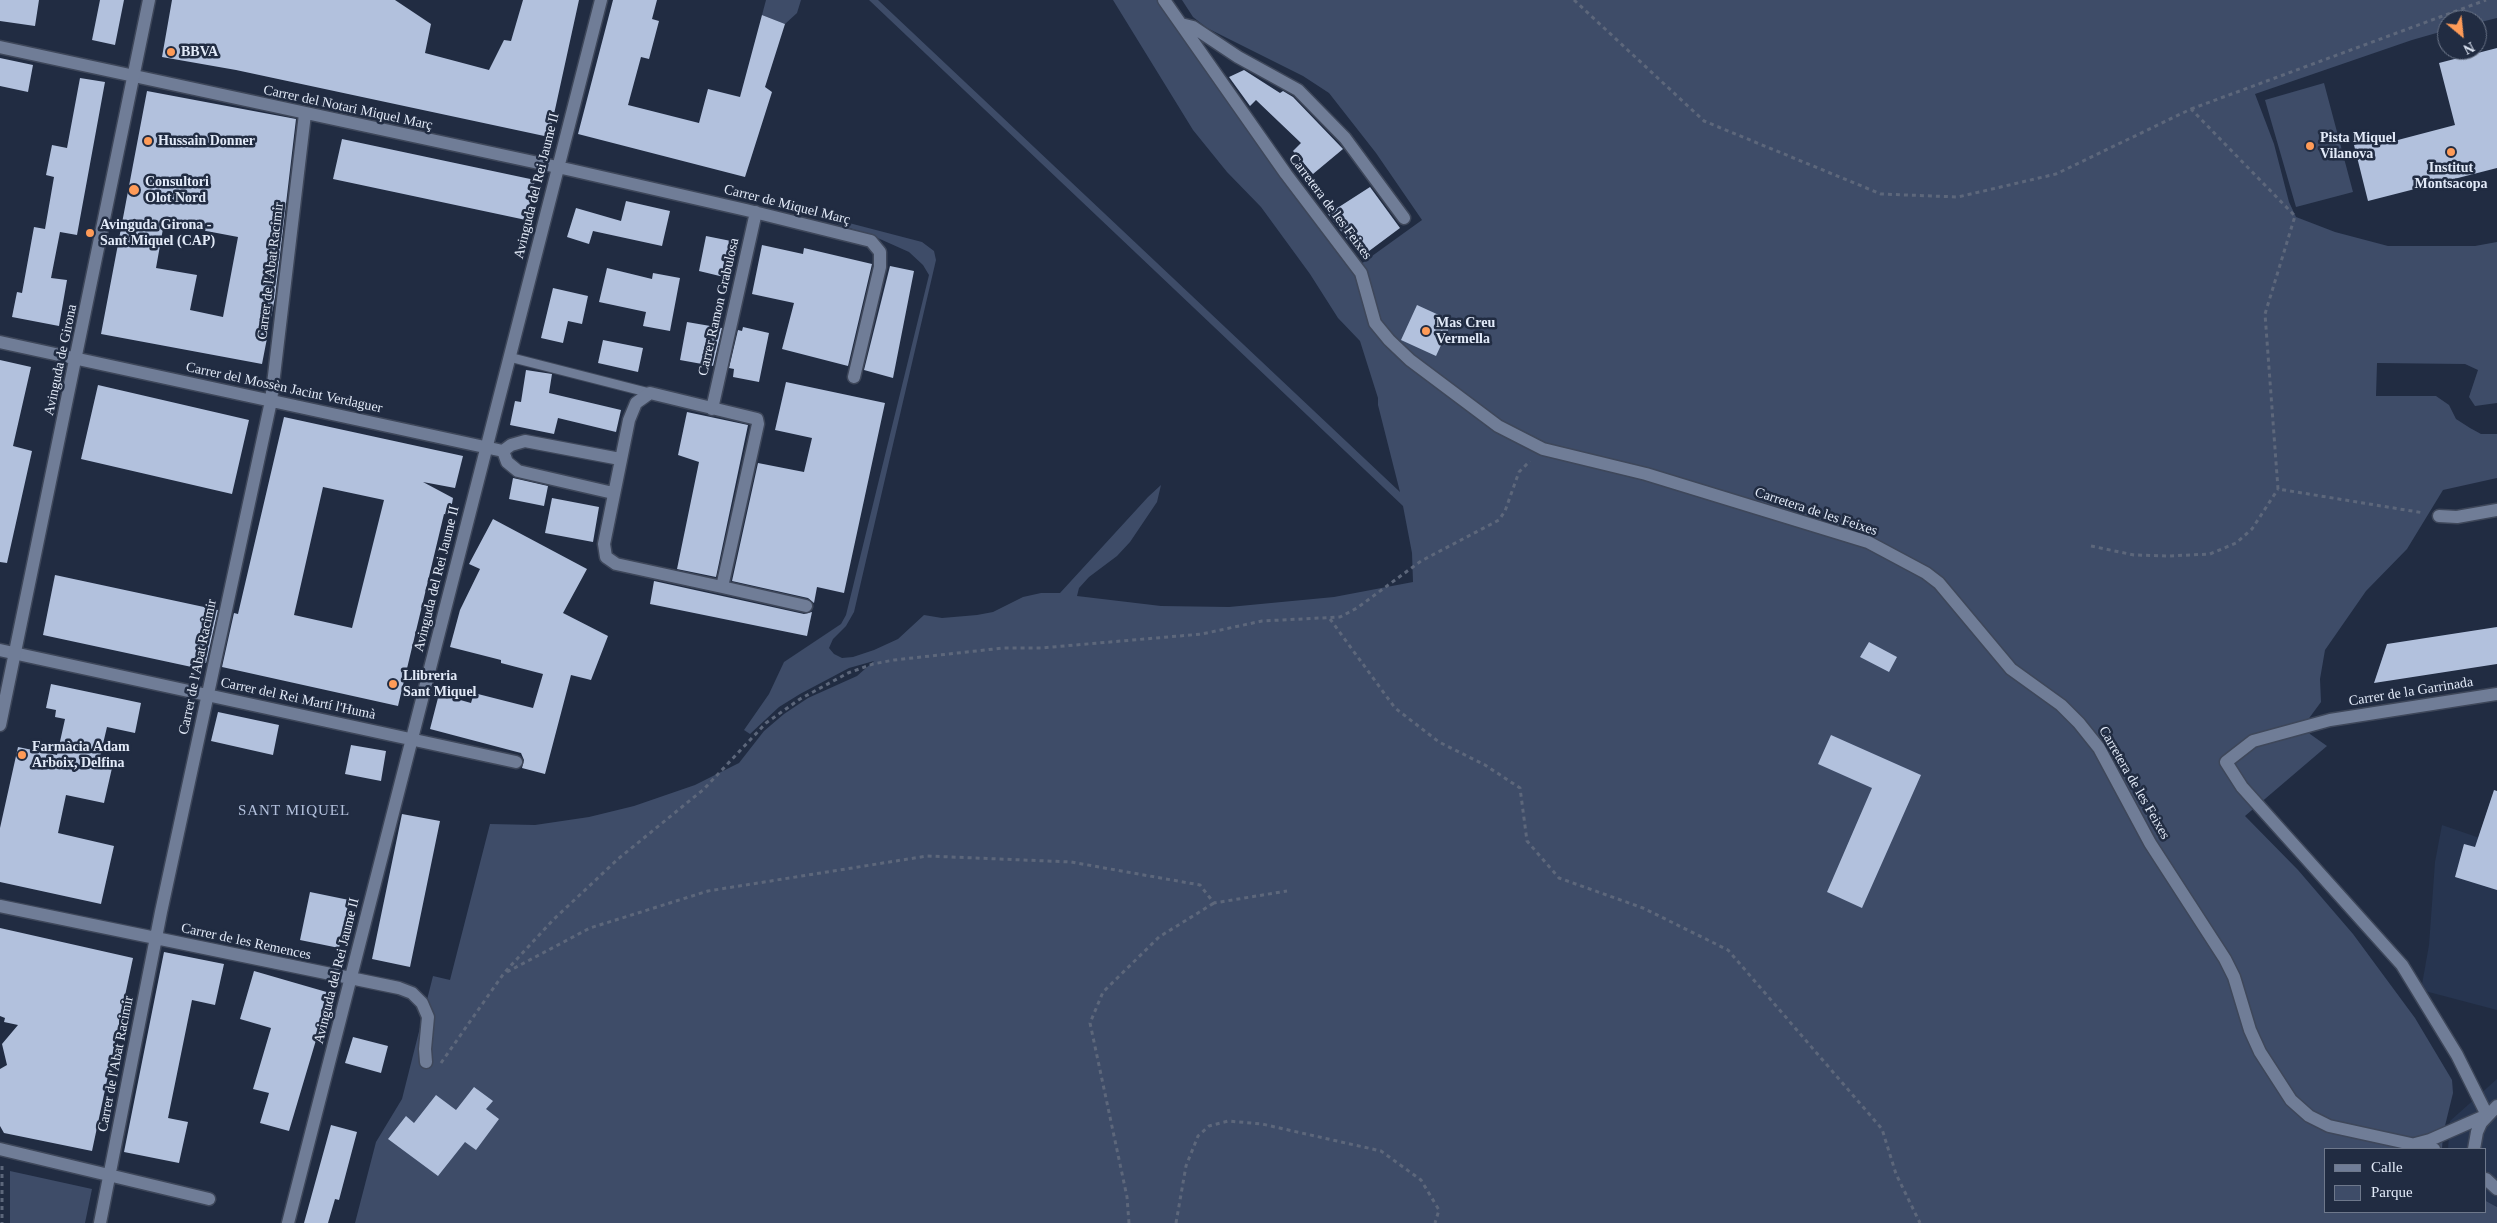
<!DOCTYPE html>
<meta charset="utf-8">
<style>
body{margin:0}
#map{position:relative;width:2497px;height:1223px;overflow:hidden;background:#212c42;font-family:Georgia,serif}
canvas{display:block}
.legend{position:absolute;left:2324px;top:1148px;width:162px;height:65px;box-sizing:border-box;background:#212c42;border:1px solid #6e788b;margin:0;padding:6px 9px;list-style:none;font-size:15px;color:#e2eaf8}
.legend li{display:flex;align-items:center;gap:10px;height:25px}
.legend b{width:25px;border:1px solid #6e788b}
.north{position:absolute;left:2437px;top:10px;width:50px;height:50px;box-sizing:border-box;background:#212c42;border:1px solid #6e788b;border-radius:50%;rotate:152deg;font-size:14px;font-weight:700;line-height:20px;text-align:center;color:#e2eaf8}
.north::after{content:'';display:block;margin:auto;width:18px;height:22px;background:#fe9b58;clip-path:polygon(50% 0,100% 100%,50% 72%,0 100%)}
</style>
<div id="map">
<canvas width="2497" height="1223"></canvas>
<ul class="legend">
<li><b style="height:6px;background:#707d97"></b>Calle</li>
<li><b style="height:14px;background:#3e4c68"></b>Parque</li>
</ul>
<div class="north">N</div>
</div>
<script>
const ctx = document.querySelector('canvas').getContext('2d');
ctx.lineJoin = 'round';
function fillPath(path, color) { ctx.fillStyle = color; ctx.fill(path, 'evenodd'); }
const shape = rows => new Path2D(rows.map(r => 'M' + r).join(''));
function strokePath(path, color, width, dash) { ctx.strokeStyle = color; ctx.lineWidth = width; ctx.lineCap = dash ? 'butt' : 'round'; ctx.setLineDash(dash || []); ctx.stroke(path); }
function label(font, color, halo, rows, align = 'center') {
  ctx.font = font + ' Georgia,serif'; ctx.lineWidth = 5; ctx.setLineDash([]); ctx.textBaseline = 'middle'; ctx.strokeStyle = halo; ctx.fillStyle = color; for (const [text, x, y, turn = 0] of rows) {
    ctx.save(); ctx.translate(x, y); ctx.rotate((+turn || 0) * Math.PI / 180); ctx.textAlign = isNaN(turn) ? turn : align; if (halo) ctx.strokeText(text, 0, 0); ctx.fillText(text, 0, 0); ctx.restore();
  }
}
fillPath(shape([
 [2442,825,2497,844,2497,1010,2421,990,2429,945,2435,862],
 [2497,1079,2497,1207,2486,1201,2486,1149,2448,1149,2450,1121]
]), '#273550');
fillPath(shape([
 [766,0,801,0,797,13,785,24,762,15],
 [869,0,878,0,1400,492,1378,405,1378,398,1360,341,1338,318,1310,274,1261,207,1227,172,1193,130,1113,0,1162,0,1354,269,1422,220,1376,153,1329,93,1303,76,1207,28,1193,17,1182,0,2497,0,2497,18,2477,23,2477,20,2447,20,2447,30,2412,40,2255,94,2274,144,2289,202,2296,217,2335,232,2388,246,2475,246,2497,242,2497,403,2475,406,2469,397,2478,370,2465,364,2377,363,2376,396,2436,396,2449,405,2456,419,2470,428,2481,434,2497,434,2497,478,2443,490,2407,549,2366,591,2325,650,2320,679,2321,702,2307,721,2306,727,2310,734,2327,746,2245,816,2298,870,2353,934,2415,1018,2452,1080,2453,1093,2443,1134,2442,1149,2326,1149,2326,1212,2486,1212,2486,1201,2497,1207,2497,1223,355,1223,376,1142,402,1099,433,976,450,980,490,824,535,825,589,817,634,806,695,785,739,763,764,731,784,714,808,698,857,676,874,661,849,668,800,694,779,707,750,734,744,730,769,694,784,662,841,624,846,615,929,275,923,265,909,252,871,235,780,205,922,242,934,251,936,260,854,612,846,626,833,639,829,648,834,654,842,658,853,657,874,650,898,639,924,615,942,618,977,615,993,612,1023,597,1041,593,1060,593,1148,497,1161,485,1157,502,1130,542,1117,556,1089,577,1079,588,1077,596,1161,606,1229,607,1334,597,1413,582,1412,553,1403,506],
 [2324,83,2353,192,2296,207,2265,100],
 [10,1171,92,1189,85,1223,10,1223]
]), '#3e4c68');
fillPath(shape([
 [0,0,39,0,35,26,0,21],
 [100,0,124,0,115,45,92,40],
 [172,0,395,0,431,24,425,53,489,70,504,40,511,41,523,0,579,0,549,137,236,70,162,57],
 [613,0,657,0,652,19,659,21,649,59,641,57,628,105,699,123,708,89,740,97,762,15,785,24,765,87,772,92,745,177,578,134],
 [2497,48,2497,168,2368,201,2354,145,2374,139,2375,146,2455,125,2439,63],
 [0,58,33,65,28,92,0,86],
 [1244,70,1280,93,1283,91,1293,97,1343,149,1313,174,1293,151,1301,143,1256,100,1250,106,1229,77],
 [80,78,105,82,77,235,60,232,51,278,67,280,59,326,12,317,17,292,22,293,34,227,45,229,54,177,46,175,52,145,67,148],
 [147,91,296,119,275,297,262,364,101,334],
 [164,223,238,237,223,317,190,310,197,275,156,268],
 [342,139,535,180,526,220,333,179],
 [1370,187,1400,228,1361,257,1328,214],
 [626,201,670,211,662,246,593,231,589,244,567,237,576,208,621,221],
 [706,236,731,241,724,277,699,271],
 [762,245,803,254,804,248,872,264,848,366,782,349,794,303,752,294],
 [890,266,914,271,893,378,864,370],
 [607,268,652,279,653,273,680,278,670,331,643,326,646,312,599,302],
 [553,288,588,296,582,324,568,321,563,343,541,338],
 [1417,305,1452,321,1436,356,1401,340],
 [687,322,722,328,713,366,680,360],
 [743,327,769,333,759,382,733,377,734,369,729,368,738,330,742,331],
 [603,340,643,348,638,372,598,363],
 [0,360,31,367,13,446,32,451,7,563,0,562],
 [526,370,552,374,549,393,621,410,616,432,558,418,554,434,510,425,515,401,521,402],
 [786,382,885,403,844,593,817,587,814,603,808,598,732,581,758,463,804,472,812,438,775,430],
 [98,385,249,420,232,494,81,459],
 [687,412,748,425,716,577,677,569,699,462,678,455],
 [284,417,463,456,455,488,423,482,453,498,450,515,444,514,398,706,222,667,234,613,238,614],
 [323,487,384,500,352,628,294,615],
 [513,478,548,486,544,506,509,499],
 [552,498,599,507,593,542,545,533],
 [493,519,587,569,563,613,608,636,591,680,571,675,545,774,522,768,524,760,521,753,430,729,439,694,471,703,474,693,533,708,543,674,501,663,501,660,450,647,460,610,480,569,469,564],
 [55,575,218,610,206,663,203,662,201,669,43,635],
 [654,581,804,614,812,612,807,636,650,604],
 [2497,627,2497,664,2374,683,2387,644],
 [1869,642,1897,657,1889,672,1860,657],
 [51,684,141,703,135,733,107,727,98,765,112,768,104,803,66,795,58,833,114,846,101,904,0,882,0,828,18,747,57,755,65,719,55,717,56,710,46,708],
 [218,712,279,725,273,755,211,741],
 [1831,735,1921,775,1862,908,1827,892,1872,788,1818,764],
 [351,745,386,751,381,781,345,774],
 [2494,790,2497,791,2497,890,2455,877,2464,844,2475,847],
 [402,814,440,821,410,967,372,959],
 [310,892,349,900,339,948,300,940],
 [0,928,133,958,92,1151,4,1133,0,1126,0,1069,7,1065,2,1044,18,1025,4,1022,5,1018,0,1016],
 [164,952,224,964,215,1005,192,1000,168,1118,188,1122,179,1163,124,1152],
 [254,971,330,993,289,1131,260,1123,269,1093,253,1089,271,1028,240,1019],
 [353,1037,388,1046,381,1073,345,1063],
 [474,1087,493,1101,486,1109,499,1119,476,1150,465,1142,438,1176,388,1139,406,1116,414,1123,436,1095,456,1110],
 [331,1125,357,1132,339,1200,335,1199,328,1223,304,1223]
]), '#b2c1dd');
const service = shape([
 [509,357,650,393]
]);
const minor = shape([
 [1164,0,1286,174,1361,273,1375,323,1389,340,1410,360,1498,426,1543,449,1646,474,1868,542,1926,573,1939,583,2011,669,2061,705,2079,723,2099,748,2150,843,2225,959,2234,977,2250,1030,2260,1052,2291,1100,2309,1116,2329,1126,2434,1149],
 [1181,24,1193,27,1238,57,1298,90,1345,138,1404,218],
 [0,47,571,170,746,210,871,241,880,252,880,267,854,377],
 [0,342,503,451,507,462,518,471,613,493],
 [712,409,756,212],
 [503,451,511,445,525,441,620,459],
 [2439,516,2457,517,2497,510],
 [722,587,758,424,757,419,650,393,636,403,629,420,604,544,606,557,616,564,722,587,806,606],
 [0,650,516,762],
 [0,906,399,988,412,993,422,1003,428,1017,425,1049,426,1062],
 [2415,1144,2430,1140,2487,1115,2457,1055,2402,965,2242,787,2226,762,2253,741,2330,720,2497,694],
 [0,1149,209,1199],
 [2474,1149,2477,1132,2481,1123,2497,1106],
 [2486,1179,2497,1189],
 [100,1223,161,912,271,401,305,114],
 [288,1223,601,0]
]);
const secondary = shape([
 [0,725,149,0]
]);
strokePath(service, '#3e475a', 11);
strokePath(minor, '#3e475a', 15);
strokePath(secondary, '#3e475a', 15);
strokePath(shape([
 [1574,0,1704,121,1881,194,1958,197,2056,174,2191,109,2295,216,2265,314,2278,489,2424,513],
 [2191,109,2486,0],
 [2091,546,2134,555,2169,556,2210,554,2236,543,2252,529,2278,489],
 [1330,619,1395,708,1439,742,1485,765,1520,788,1527,841,1559,878,1643,908,1728,950,1882,1129,1896,1174,1920,1223],
 [507,972,590,928,708,891,927,856,1071,862,1200,885,1214,903,1287,891],
 [441,1063,504,973,553,920,618,859,704,789,766,723,800,699,848,673,873,664,894,660,1003,648,1041,648,1202,634,1262,621,1340,617,1357,608,1421,561,1499,520,1505,511,1519,472,1530,461],
 [2,1166,2,1223],
 [1129,1223,1127,1197,1090,1023,1103,992,1159,937,1214,903],
 [1176,1223,1186,1166,1198,1136,1209,1126,1228,1121,1262,1124,1381,1151,1421,1180,1439,1210,1435,1223]
]), '#5d677b', 3, [4, 4]);
strokePath(service, '#707d97', 9);
strokePath(minor, '#707d97', 12);
strokePath(secondary, '#707d97', 12);
for (const [x, y, r, color] of [
 [171,52,5,"#fe9b58"],
 [148,141,5,"#fe9b58"],
 [2310,146,5,"#fe9b58"],
 [2451,152,5,"#fe9b58"],
 [134,190,6,"#fe9b58"],
 [90,233,5,"#fe9b58"],
 [1426,331,5,"#fe9b58"],
 [393,684,5,"#fe9b58"],
 [22,755,5,"#fe9b58"]
]) { const dot = new Path2D(); dot.arc(x, y, r, 0, 2 * Math.PI); ctx.fillStyle = color; ctx.fill(dot); strokePath(dot, '#212c42', 2); }
label('bold 14px', '#e2eaf8', '#212c42', [
 ["BBVA",181,52],
 ["Pista Miquel",2320,138],
 ["Vilanova",2320,154],
 ["Hussain Donner",158,141],
 ["Institut",2451,168,"center"],
 ["Montsacopa",2451,184,"center"],
 ["Consultori",145,182],
 ["Olot Nord",145,198],
 ["Avinguda Girona -",100,225],
 ["Sant Miquel (CAP)",100,241],
 ["Mas Creu",1436,323],
 ["Vermella",1436,339],
 ["Llibreria",403,676],
 ["Sant Miquel",403,692],
 ["Farmàcia Adam",32,747],
 ["Arboix, Delfina",32,763]
], 'left');
label('14px', '#e2eaf8', '#212c42', [
 ["Carrer del Notari Miquel Març",348,108,12],
 ["Avinguda del Rei Jaume II",537,186,-76],
 ["Carrer de Miquel Març",787,205,14],
 ["Carretera de les Feixes",1330,207,53],
 ["Carrer de l'Abat Racimir",271,271,-83],
 ["Carrer Ramon Grabulosa",719,307,-77],
 ["Avinguda de Girona",61,360,-78],
 ["Carrer del Mossèn Jacint Verdaguer",284,388,12],
 ["Carretera de les Feixes",1816,512,18],
 ["Avinguda del Rei Jaume II",437,579,-76],
 ["Carrer de l'Abat Racimir",198,667,-78],
 ["Carrer de la Garrinada",2411,692,-9],
 ["Carrer del Rei Martí l'Humà",298,699,12],
 ["Carretera de les Feixes",2134,783,60],
 ["Carrer de les Remences",246,942,12],
 ["Avinguda del Rei Jaume II",337,971,-76],
 ["Carrer de l'Abat Racimir",116,1064,-79]
]);
ctx.letterSpacing = '1px';
label('15px', '#b3c1dd', '#212c42', [
 ["SANT MIQUEL",294,811]
]);
ctx.letterSpacing = '0px';
</script>
